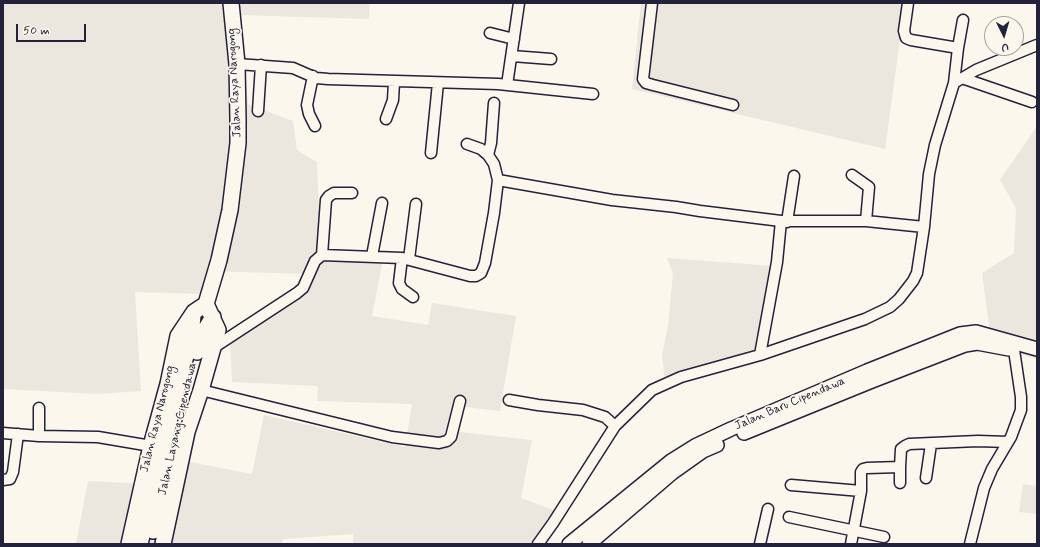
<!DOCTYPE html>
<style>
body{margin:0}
#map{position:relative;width:1040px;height:547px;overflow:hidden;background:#fbf7ec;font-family:Mynerve,sans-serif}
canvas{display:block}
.frame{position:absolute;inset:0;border:4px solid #22223b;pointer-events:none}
.north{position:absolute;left:984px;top:16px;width:40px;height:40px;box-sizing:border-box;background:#fbf7ec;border:1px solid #a4a2a5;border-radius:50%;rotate:175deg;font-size:11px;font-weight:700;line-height:16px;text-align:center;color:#22223b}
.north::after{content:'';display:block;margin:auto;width:14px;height:18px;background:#22223b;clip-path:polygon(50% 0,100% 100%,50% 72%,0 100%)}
.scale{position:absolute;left:16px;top:24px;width:70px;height:18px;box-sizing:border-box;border:2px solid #22223b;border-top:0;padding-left:5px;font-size:12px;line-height:14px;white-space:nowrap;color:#22223b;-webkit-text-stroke:3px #fbf7ec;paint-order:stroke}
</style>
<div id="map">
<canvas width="1040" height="547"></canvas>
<div class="frame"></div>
<div class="north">U</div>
<div class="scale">50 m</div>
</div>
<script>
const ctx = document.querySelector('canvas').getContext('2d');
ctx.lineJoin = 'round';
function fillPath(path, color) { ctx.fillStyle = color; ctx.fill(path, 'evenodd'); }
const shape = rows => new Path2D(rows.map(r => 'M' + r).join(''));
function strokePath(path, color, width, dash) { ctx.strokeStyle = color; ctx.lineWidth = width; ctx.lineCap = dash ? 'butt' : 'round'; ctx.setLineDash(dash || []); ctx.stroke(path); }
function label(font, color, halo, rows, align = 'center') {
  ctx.font = font + ' Mynerve,sans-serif'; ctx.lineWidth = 3.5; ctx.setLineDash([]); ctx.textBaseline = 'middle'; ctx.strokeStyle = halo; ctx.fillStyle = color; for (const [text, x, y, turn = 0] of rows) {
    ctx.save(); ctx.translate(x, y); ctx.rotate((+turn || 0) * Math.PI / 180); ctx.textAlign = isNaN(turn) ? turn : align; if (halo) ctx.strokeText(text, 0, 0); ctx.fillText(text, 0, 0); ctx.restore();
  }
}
fillPath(shape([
 [3,3,370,3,369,19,239,15,248,104,293,121,297,150,317,162,321,257,383,260,372,316,428,325,432,303,516,316,500,411,456,406,450,431,532,440,521,498,566,515,547,544,353,544,353,534,283,539,282,544,76,544,88,481,148,484,159,456,252,474,264,415,405,447,412,404,317,401,318,386,232,382,230,340,302,292,308,274,207,271,202,294,135,292,141,391,97,394,3,389],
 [641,3,905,3,885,149,632,89],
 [1037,126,1037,359,992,347,982,273,1014,253,1016,208,1000,180],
 [667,258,774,266,758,358,665,383,662,354,668,326,673,274],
 [1023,484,1037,486,1037,514,1019,512]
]), '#ebe7df');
const minor = shape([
 [652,3,643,79,646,83,653,85,733,105],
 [908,3,904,31,906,38,911,40,958,48,954,83],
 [490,33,514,39],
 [958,48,963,20],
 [512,56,551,59],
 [237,64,293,68,316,78,328,79,498,84,593,94],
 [313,76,307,105,309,114,315,126],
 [962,78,1032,102],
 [507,85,519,3],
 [258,111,261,65],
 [386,119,393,100,394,82],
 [431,153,438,83],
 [488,155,491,143,494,103],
 [852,175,869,187,866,221],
 [498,180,612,200,676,207,700,211,781,221,866,221,924,227],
 [787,222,794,176],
 [322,255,326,200,329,196,334,193,352,193],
 [372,256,382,203],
 [402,258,399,283,402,289,413,297],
 [409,259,416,204],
 [213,348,297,293,303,288,315,261,322,255,402,258,470,276,476,276,481,273,485,263,494,213,498,180,494,164,488,155,481,149,467,144],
 [760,355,777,262,781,221],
 [201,390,392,437,439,443,447,441,451,437,460,401],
 [509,400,538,405,583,410,605,417,615,426],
 [3,433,39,436,98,437,151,446],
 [39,436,39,408],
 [900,467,900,483],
 [926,478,931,444],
 [3,480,10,479,13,472,18,434],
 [791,485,861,491],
 [789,517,884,537],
 [538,544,553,523,615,426,652,390,681,377,760,355,865,319,890,307,899,299,913,281,917,273,924,227,929,174,935,145,954,83,976,70,1037,45],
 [760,544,768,509],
 [851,544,861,491,861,472,863,469,867,468,900,467,901,449,905,446,909,444,978,441,1008,442],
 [970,544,984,488,992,469,1011,437,1021,410,1021,397,1014,350]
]);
const secondary = shape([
 [744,433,872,381,965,345,977,343,1009,349],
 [569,544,671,461,695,446,731,429,867,371,960,334,976,332,1037,349],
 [589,544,672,473,703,451,717,445]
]);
const primary = shape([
 [197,352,203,333,213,317],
 [153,531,172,455],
 [129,544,151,446,168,384,178,336,194,312,206,304,219,260,230,210,238,143,238,119,237,64,231,3],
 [140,544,177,388,191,338,193,315],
 [163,544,187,432,201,390,218,330,206,304]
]);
strokePath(minor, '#22223b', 13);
strokePath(secondary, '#22223b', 16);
strokePath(primary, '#22223b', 18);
strokePath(minor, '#fbf7ec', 10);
strokePath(secondary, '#fbf7ec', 13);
strokePath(primary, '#fbf7ec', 15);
label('12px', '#22223b', '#fbf7ec', [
 ["Jalan Raya Narogong",235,83,-93],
 ["Jalan Baru Cipendawa",790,404,-23],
 ["Jalan Raya Narogong",158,419,-76],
 ["Jalan Layang Cipendawa",178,429,-77]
]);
</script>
